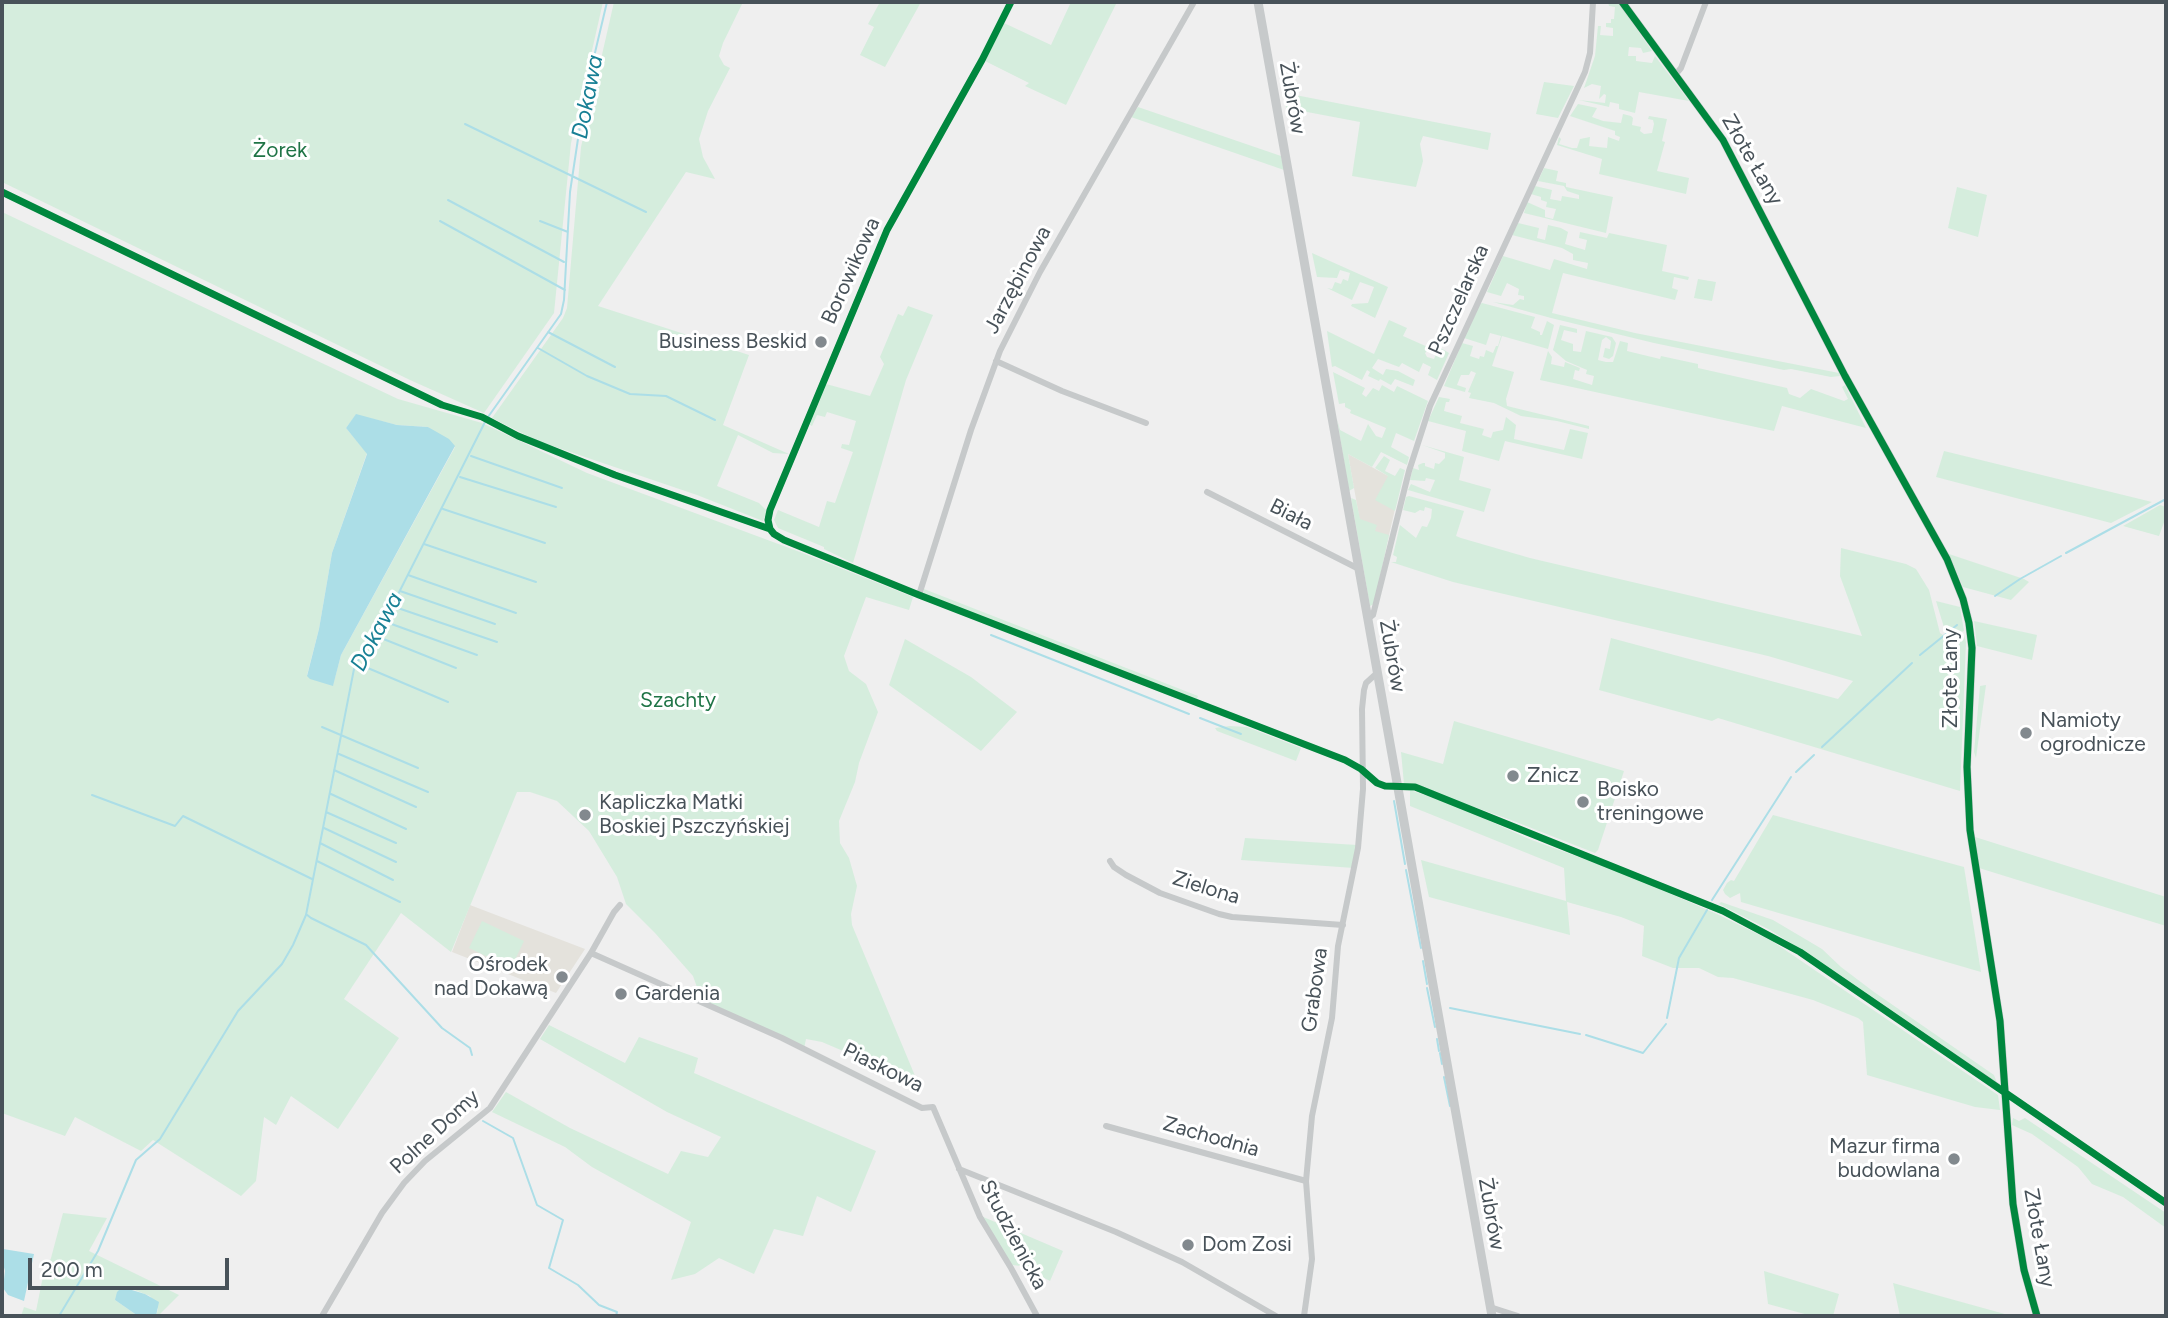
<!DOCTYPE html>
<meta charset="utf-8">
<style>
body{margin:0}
#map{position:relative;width:2168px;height:1318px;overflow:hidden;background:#efefef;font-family:Figtree,sans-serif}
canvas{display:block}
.frame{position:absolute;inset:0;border:4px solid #485259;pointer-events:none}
.scale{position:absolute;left:28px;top:1258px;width:201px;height:32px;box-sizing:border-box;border:4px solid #485259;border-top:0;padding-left:9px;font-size:21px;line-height:24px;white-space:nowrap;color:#485259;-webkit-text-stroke:5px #fff;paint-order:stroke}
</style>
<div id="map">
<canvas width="2168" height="1318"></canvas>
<div class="frame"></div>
<div class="scale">200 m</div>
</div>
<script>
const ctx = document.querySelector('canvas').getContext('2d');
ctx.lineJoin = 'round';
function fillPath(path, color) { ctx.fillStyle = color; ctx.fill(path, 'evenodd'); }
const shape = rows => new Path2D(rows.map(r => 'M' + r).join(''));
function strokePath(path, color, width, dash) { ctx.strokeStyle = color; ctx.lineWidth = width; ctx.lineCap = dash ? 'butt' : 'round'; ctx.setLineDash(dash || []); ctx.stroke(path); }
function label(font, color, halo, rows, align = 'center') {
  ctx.font = font + ' Figtree,sans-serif'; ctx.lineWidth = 6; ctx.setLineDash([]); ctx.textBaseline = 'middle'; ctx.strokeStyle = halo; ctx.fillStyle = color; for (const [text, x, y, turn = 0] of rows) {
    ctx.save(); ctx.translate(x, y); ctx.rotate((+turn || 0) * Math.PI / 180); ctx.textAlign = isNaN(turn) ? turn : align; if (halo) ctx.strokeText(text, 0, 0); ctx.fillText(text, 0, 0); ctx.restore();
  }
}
fillPath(shape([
 [1348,454,1401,483,1374,600,1354,488],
 [470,905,585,949,556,993,452,952]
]), '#e4e2dc');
fillPath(shape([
 [2,2,603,2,571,143,554,313,484,413,410,380,2,182],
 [614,2,743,2,723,43,719,56,724,65,730,68,708,111,699,139,703,157,715,179,686,172,598,306,749,355,723,425,789,454,773,453,738,435,717,486,759,503,767,511,763,521,697,495,538,441,492,418,563,318,567,308,581,147],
 [880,2,921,2,885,67,860,55,874,27,868,24],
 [1071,2,1117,2,1066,105,1025,86,1029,83,985,61,1004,23,1051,45],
 [1608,2,1618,2,1652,51,1643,53,1641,48,1629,47,1628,56,1636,56,1636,61,1652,63,1655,56,1689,101,1639,92,1635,113,1619,109,1619,104,1610,102,1609,107,1579,100,1605,103,1606,95,1604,94,1599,99,1601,86,1592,84,1584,88,1595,56,1598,26,1601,26,1600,35,1613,36,1613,28,1606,27,1606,23,1611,23,1611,19,1614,19,1615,7,1609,6],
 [1544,82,1574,86,1558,118,1536,114],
 [1285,93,1491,133,1488,150,1423,136,1420,144,1423,161,1416,187,1352,176,1360,122,1286,108],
 [1578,104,1597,108,1592,117,1603,121,1621,123,1623,114,1631,116,1633,118,1632,125,1641,127,1640,131,1644,134,1652,133,1654,124,1653,120,1648,119,1649,116,1667,119,1662,141,1665,142,1657,171,1689,178,1686,194,1599,174,1602,159,1557,145,1559,137,1561,139,1559,144,1572,148,1577,148,1580,139,1590,137,1589,146,1607,148,1608,137,1619,141,1620,137,1615,135,1615,131,1570,116],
 [1138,107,1281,156,1284,170,1131,117],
 [1544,168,1558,171,1556,181,1566,183,1566,187,1613,197,1606,233,1524,213,1527,202,1545,210,1545,217,1553,219,1556,209,1546,207,1547,202,1541,200,1541,197,1531,194,1535,186,1552,190,1550,199,1561,201,1562,196,1579,199,1579,195,1567,191,1564,186,1538,181],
 [1957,187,1987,195,1978,237,1948,228],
 [2,212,398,399,482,423,587,473,800,552,913,597,909,610,866,597,844,656,849,671,866,684,878,712,859,763,855,782,839,821,840,843,849,858,857,886,851,914,852,925,918,1083,822,1042,806,1039,804,1049,698,1002,698,990,693,976,655,933,626,904,617,877,589,831,557,801,530,792,517,792,451,952,401,913,344,999,399,1038,338,1129,291,1096,276,1125,264,1117,256,1181,241,1196,153,1140,141,1151,75,1117,65,1136,2,1113],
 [356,415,397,425,428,427,455,447,341,655,333,685,307,675,319,629,332,553,367,453,346,428],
 [1518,223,1539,228,1537,238,1545,240,1548,225,1561,228,1568,232,1565,244,1585,250,1587,240,1579,238,1580,232,1607,238,1609,233,1667,245,1662,271,1689,277,1688,280,1674,277,1672,288,1678,290,1675,300,1563,273,1552,313,1635,333,1839,373,1840,376,1831,377,1791,369,1784,370,1654,343,1551,318,1493,302,1513,305,1520,299,1524,300,1524,296,1518,295,1519,289,1507,283,1501,296,1487,292,1503,256,1550,270,1554,259,1587,269,1588,263,1573,260,1573,254,1562,248,1512,235],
 [1312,253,1388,287,1375,318,1351,306,1352,304,1368,303,1374,287,1360,282,1352,300,1327,288,1332,289,1335,282,1341,284,1343,279,1348,281,1350,273,1340,270,1337,278,1317,277],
 [1698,279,1716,282,1712,301,1694,298],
 [1482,303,1535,317,1531,328,1540,332,1540,335,1542,335,1547,321,1554,325,1548,349,1502,336,1492,366,1514,372,1506,399,1507,406,1589,426,1589,429,1557,421,1521,416,1494,403,1469,398,1471,393,1468,392,1476,373,1471,371,1469,375,1461,375,1457,385,1466,388,1465,392,1444,386,1462,343,1473,346,1470,356,1479,359,1480,356,1484,357,1486,350,1493,353,1496,346,1498,346,1501,336,1490,333,1486,345,1464,338,1480,304],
 [908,306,933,315,906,380,853,563,824,549,824,547,778,528,774,520,778,510,819,527,827,501,835,503,853,452,841,448,842,444,849,445,856,421,827,412,825,417,817,415,812,426,810,425,811,419,826,384,870,396,884,364,880,357,898,314,903,316],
 [1389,320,1407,328,1403,336,1430,348,1425,353,1427,357,1434,359,1439,347,1449,353,1437,380,1428,375,1431,367,1423,363,1419,372,1402,363,1399,367,1378,359,1372,368,1383,375,1386,369,1398,371,1415,380,1413,386,1395,379,1391,385,1380,379,1379,381,1368,376,1370,372,1367,370,1362,380,1335,366,1332,367,1327,331,1374,354],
 [1560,325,1577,329,1577,333,1564,330,1561,340,1573,344,1573,351,1581,352,1586,331,1612,337,1616,343,1613,356,1609,359,1603,357,1605,348,1610,349,1611,341,1606,337,1602,340,1598,360,1606,362,1613,362,1620,341,1628,343,1627,351,1660,359,1661,356,1698,364,1698,368,1787,388,1789,394,1800,398,1811,389,1844,401,1848,399,1842,387,1845,385,1866,428,1782,406,1774,431,1540,380,1548,351,1552,357,1551,364,1564,367,1565,362,1580,368,1579,371,1575,370,1573,379,1592,385,1594,376,1586,374,1587,370,1566,361,1553,350],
 [1333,372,1365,388,1362,394,1366,397,1373,388,1379,391,1382,385,1394,392,1397,386,1428,401,1414,441,1396,433,1391,447,1409,457,1407,465,1381,452,1372,467,1348,454,1354,488,1349,491,1337,419,1340,430,1361,441,1368,424,1376,436,1382,438,1386,428,1350,413,1351,410,1345,407,1345,403,1339,404],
 [1439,397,1450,399,1449,402,1446,402,1444,411,1462,416,1460,423,1484,429,1482,435,1491,438,1493,432,1503,430,1506,417,1516,425,1514,439,1564,450,1570,429,1588,433,1582,459,1505,441,1499,461,1462,451,1466,431,1428,421],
 [1422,445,1464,457,1459,480,1491,489,1484,512,1408,490,1411,484,1430,492,1435,480,1426,478,1425,481,1410,480,1413,468,1419,470,1418,465,1423,463,1425,463,1425,466,1434,469,1435,463,1439,464,1445,458,1445,453],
 [1944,451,2152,502,2111,523,1936,477],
 [1384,456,1390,460,1385,471,1395,476,1400,468,1405,470,1395,511,1375,500,1388,476,1375,468],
 [1409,496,1464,511,1456,536,1461,538,1530,558,1862,636,1840,576,1841,548,1906,564,1916,569,1929,590,1940,633,1949,639,1964,635,1966,642,1960,791,1718,718,1712,721,1599,690,1611,638,1838,699,1853,681,1768,656,1453,582,1391,562,1396,562,1397,557,1393,555,1400,525,1416,538,1422,526,1427,527,1431,518,1432,509,1425,507,1424,511,1420,510,1415,513,1403,510,1406,497],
 [1351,498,1356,500,1360,519,1377,525,1375,531,1389,535,1374,604,1370,606],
 [2160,505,2166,507,2166,517,2159,536,2123,526],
 [1949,554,2024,579,2029,582,2011,600,1963,587],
 [924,589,1198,696,1197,699,923,594],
 [1936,601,1960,607,1964,631,1951,636,1946,634],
 [1974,621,2037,635,2032,660,1977,646],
 [905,639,971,677,1017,712,981,751,889,685],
 [1986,685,1976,758,1974,752,1980,686],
 [1454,721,1624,771,1598,850,1595,853,1511,820,1415,786,1404,784,1401,752,1443,764],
 [1230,726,1247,727,1301,748,1296,761,1217,731,1215,728],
 [1410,790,1457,806,1529,839,1620,872,1717,914,1772,941,1998,1095,2000,1110,1975,1107,1867,1075,1863,1022,1858,1018,1813,1000,1733,978,1718,977,1699,968,1673,968,1642,956,1644,926,1621,917,1567,902,1570,935,1429,897,1421,860,1566,901,1564,868,1410,806],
 [1773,815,1964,867,1981,972,1741,902,1740,893,1730,898,1725,894,1723,890,1727,883,1731,880,1734,881],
 [1975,837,2166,897,2166,926,1979,868],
 [1245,838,1357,845,1354,868,1241,860],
 [1721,902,1773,920,1822,949,1841,967,1874,992,1994,1075,1997,1083,1800,949,1770,930,1719,904],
 [482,921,524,941,511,968,469,948],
 [549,1025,625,1063,639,1037,698,1058,694,1073,876,1151,851,1212,817,1196,803,1236,774,1229,754,1274,719,1258,695,1274,671,1280,691,1222,592,1167,565,1147,492,1112,506,1092,570,1128,668,1174,681,1151,708,1157,721,1137,667,1112,540,1039],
 [2013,1118,2019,1121,2025,1118,2166,1213,2166,1228,2123,1197,2092,1184,2078,1167,2032,1134,2012,1125],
 [63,1213,107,1218,89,1251,179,1295,158,1316,156,1316,158,1309,150,1296,132,1289,115,1300,138,1316,21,1316,24,1307,36,1311,42,1281,51,1258],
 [981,1216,1063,1251,1050,1281,1021,1266,1012,1265],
 [1764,1271,1839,1294,1833,1316,1812,1316,1768,1304],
 [1893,1283,2012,1316,1900,1316]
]), '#d5eddd');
fillPath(shape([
 [356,414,397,425,428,427,449,439,455,446,341,655,333,686,310,679,307,676,319,629,332,553,367,454,346,428],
 [3,1249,34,1254,24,1301,8,1295,3,1288,5,1271,2,1260],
 [122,1287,145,1294,159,1302,156,1316,138,1316,115,1300,117,1292]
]), '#acdee7');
strokePath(shape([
 [465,124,646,212],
 [448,200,564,262],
 [440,221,565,290],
 [540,221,568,232],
 [548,332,615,367],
 [538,348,587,376,630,394,666,396,715,420],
 [488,417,561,314,564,300,570,192,584,99,607,2],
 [471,456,562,488],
 [460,477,556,507],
 [443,509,545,543],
 [424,544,536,582],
 [2066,553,2166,499],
 [408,575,516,613],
 [400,591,495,624],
 [1995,596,2020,579,2061,556],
 [392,606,497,642],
 [386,622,477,655],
 [991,635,1189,714],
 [376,636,456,668],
 [1920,655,1957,625],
 [356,663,448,702],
 [1200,718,1241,734],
 [322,727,418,768],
 [1822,747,1912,663],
 [339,754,428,792],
 [334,770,416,807],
 [1796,772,1814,755],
 [331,794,406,829],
 [92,795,175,826,183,816,312,879],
 [1394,801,1405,864],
 [326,812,396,843],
 [324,828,396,862],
 [320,843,393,880],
 [317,861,400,902],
 [1406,870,1421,948],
 [1712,900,1791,777],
 [306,914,311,918,366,945,442,1028,470,1048,472,1055],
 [1423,961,1427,984],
 [1427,988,1435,1027],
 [1450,1008,1580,1034],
 [1667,1018,1679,958,1707,910],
 [1586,1035,1643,1053,1666,1024],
 [1437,1039,1439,1051],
 [1440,1053,1442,1064],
 [1444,1077,1450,1106],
 [483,1121,513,1138,537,1205,563,1220,549,1268,578,1285,599,1305,617,1312,616,1316],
 [59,1316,98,1251,136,1160,160,1139,238,1011,282,964,293,945,306,915,354,669,362,653,378,634,485,422]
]), '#acdee7', 2);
strokePath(shape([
 [1676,74,1681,68,1706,2],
 [2,192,442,405,482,417,518,436,615,475,770,529,774,534,784,540,919,595,1345,760,1361,769,1377,783,1385,786,1415,787,1723,911,1800,952,2006,1092],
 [996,361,1062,391,1146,423],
 [1207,492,1359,569],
 [770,529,768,520,770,510,887,230,982,60,1011,2],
 [919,595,971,430,1000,351,1040,272,1194,2],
 [1368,619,1373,615,1409,471,1430,406,1585,72,1590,53,1593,2],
 [1110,861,1114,867,1126,875,1160,893,1219,914,1232,917,1343,925],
 [591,953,782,1038,922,1108,933,1107,980,1217,1011,1268,1037,1316],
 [1106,1126,1306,1181],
 [959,1169,1116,1232,1182,1262,1276,1316],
 [1490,1307,1518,1316],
 [322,1316,382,1213,404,1183,425,1161,490,1108,591,953,614,912,620,905],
 [1304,1316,1312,1259,1306,1181,1312,1116,1332,1018,1338,946,1358,848,1363,789,1362,709,1364,690,1366,683,1377,673]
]), '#c6c9ca', 6);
strokePath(shape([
 [1622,2,1723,140,1845,376,1947,559,1963,599,1969,623,1972,648,1967,767,1970,830,2000,1021,2013,1204,2024,1270,2037,1316]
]), '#c6c9ca', 8);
strokePath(shape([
 [1258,2,1492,1316]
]), '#c7cacb', 9);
strokePath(shape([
 [1622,2,1723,140,1845,376,1947,559,1963,599,1969,623,1972,648,1967,767,1970,830,2000,1021,2013,1204,2024,1270,2037,1316],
 [2,192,442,405,482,417,518,436,615,475,770,529,774,534,784,540,919,595,1345,760,1361,769,1377,783,1385,786,1415,787,1723,911,1800,952,2166,1203],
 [770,529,768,520,770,510,887,230,982,60,1011,2]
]), '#00873e', 7);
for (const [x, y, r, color] of [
 [821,342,7,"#82898e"],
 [2026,733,7,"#82898e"],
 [1513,776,7,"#82898e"],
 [1583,802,7,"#82898e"],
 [585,815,7,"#82898e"],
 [562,977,7,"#82898e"],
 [621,994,7,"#82898e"],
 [1954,1159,7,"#82898e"],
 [1188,1245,7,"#82898e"]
]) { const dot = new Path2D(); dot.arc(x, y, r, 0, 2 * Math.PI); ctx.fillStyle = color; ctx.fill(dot); strokePath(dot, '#fff', 2.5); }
label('21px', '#485259', '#fff', [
 ["Żubrów",1292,98,80],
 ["Złote Łany",1752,160,60],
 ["Borowikowa",851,271,-66],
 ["Jarzębinowa",1018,280,-62],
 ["Pszczelarska",1459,300,-66],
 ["Biała",1291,515,27],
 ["Żubrów",1392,656,80],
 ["Złote Łany",1951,678,-90],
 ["Zielona",1206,888,17],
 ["Grabowa",1315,990,-82],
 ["Piaskowa",883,1068,26],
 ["Polne Domy",435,1132,-43],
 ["Zachodnia",1211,1137,16],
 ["Żubrów",1491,1214,80],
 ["Studzienicka",1013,1235,62],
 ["Złote Łany",2039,1238,80]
]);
label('21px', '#1f7446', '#fff', [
 ["Żorek",280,151],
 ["Szachty",678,701]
]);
label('21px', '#485259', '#fff', [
 ["Business Beskid",807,342,"right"],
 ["Namioty",2040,721],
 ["ogrodnicze",2040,745],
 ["Znicz",1527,776],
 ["Boisko",1597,790],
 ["treningowe",1597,814],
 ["Kapliczka Matki",599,803],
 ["Boskiej Pszczyńskiej",599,827],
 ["Ośrodek",548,965,"right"],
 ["nad Dokawą",548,989,"right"],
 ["Gardenia",635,994],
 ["Mazur firma",1940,1147,"right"],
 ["budowlana",1940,1171,"right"],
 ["Dom Zosi",1202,1245]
], 'left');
label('italic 23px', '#188095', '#fff', [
 ["Dokawa",588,97,-79],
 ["Dokawa",377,632,-62]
]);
</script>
